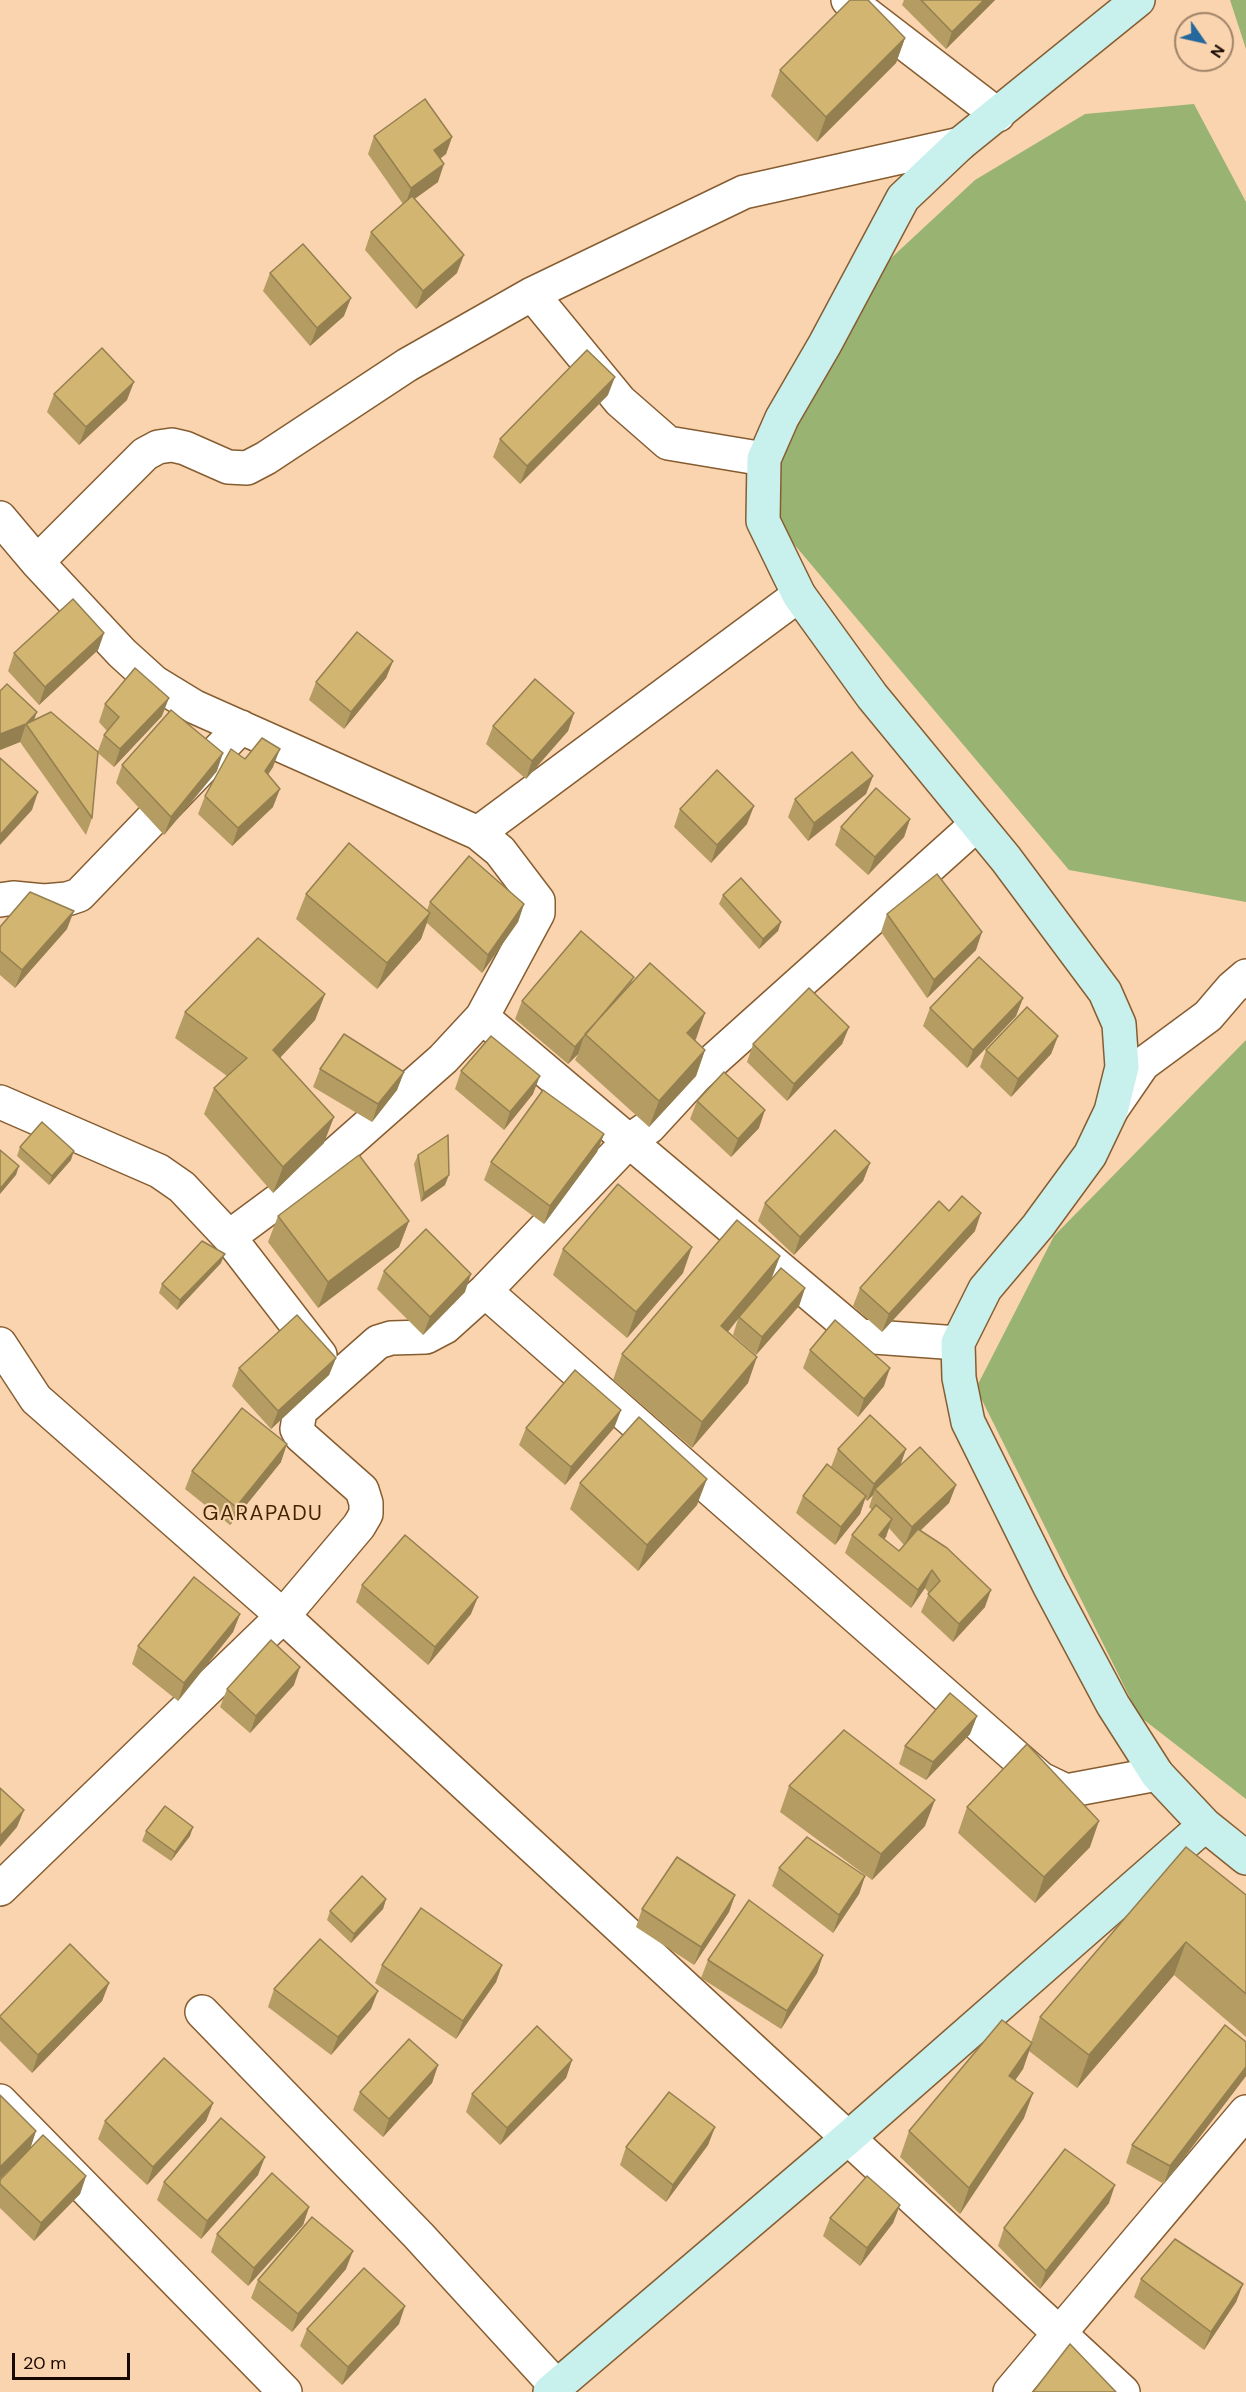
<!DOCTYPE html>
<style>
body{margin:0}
#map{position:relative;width:1246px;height:2392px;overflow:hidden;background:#fad4af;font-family:"DM Sans",sans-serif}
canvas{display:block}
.north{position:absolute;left:1174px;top:12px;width:60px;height:60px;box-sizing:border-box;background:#fad4af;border:2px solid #a08369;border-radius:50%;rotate:124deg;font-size:16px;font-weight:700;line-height:24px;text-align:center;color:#180900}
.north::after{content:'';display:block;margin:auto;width:21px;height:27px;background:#24689d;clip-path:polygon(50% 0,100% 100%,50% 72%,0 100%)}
.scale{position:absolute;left:12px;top:2353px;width:118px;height:27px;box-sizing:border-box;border:3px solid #180900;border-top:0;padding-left:8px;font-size:18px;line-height:21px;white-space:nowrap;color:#180900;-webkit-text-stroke:4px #fad4af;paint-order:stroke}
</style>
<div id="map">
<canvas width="1246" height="2392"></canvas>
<div class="north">N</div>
<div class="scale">20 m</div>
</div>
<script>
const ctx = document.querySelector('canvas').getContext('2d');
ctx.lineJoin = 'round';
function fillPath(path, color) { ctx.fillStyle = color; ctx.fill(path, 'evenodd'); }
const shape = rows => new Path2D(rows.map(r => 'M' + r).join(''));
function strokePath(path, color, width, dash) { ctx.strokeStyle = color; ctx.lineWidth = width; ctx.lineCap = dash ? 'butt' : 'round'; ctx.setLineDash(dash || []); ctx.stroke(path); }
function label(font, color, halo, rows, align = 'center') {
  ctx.font = font + ' "DM Sans",sans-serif'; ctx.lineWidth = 4.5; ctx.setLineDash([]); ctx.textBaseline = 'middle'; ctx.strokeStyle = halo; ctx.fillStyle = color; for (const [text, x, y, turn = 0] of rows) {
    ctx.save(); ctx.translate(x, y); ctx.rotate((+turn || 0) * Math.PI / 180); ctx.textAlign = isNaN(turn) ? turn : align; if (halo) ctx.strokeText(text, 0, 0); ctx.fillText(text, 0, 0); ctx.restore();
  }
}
fillPath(shape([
 [1230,0,1246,0,1246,49],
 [1194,104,1246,202,1246,902,1069,870,782,530,776,475,836,340,889,260,975,180,1085,114],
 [1246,1040,1246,1799,1139,1716,976,1388,1054,1236]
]), '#99b372');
const street = shape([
 [848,0,998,115],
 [532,294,620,401,668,443,764,459],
 [0,518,37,562,122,653,154,682,195,707,478,833,500,851,538,901,538,913,482,1017,443,1059,306,1180,229,1237],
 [37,562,145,454,158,447,172,445,185,448,228,467,247,468,266,458,407,365,532,294,744,192,960,144],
 [478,833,799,595],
 [0,900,13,898,44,901,67,899,79,895,241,727],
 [482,1017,860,1336,958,1343],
 [0,1102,159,1171,182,1187,229,1237,320,1355],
 [1112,1109,1143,1064,1208,1016,1232,988,1246,976],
 [485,1291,1041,1779,1066,1791,1157,1774],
 [0,1344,36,1399,283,1616,1123,2392],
 [0,1889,283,1616,359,1526,366,1514,366,1503,362,1490,301,1436,297,1429,300,1411,378,1342,391,1338,426,1337,445,1327,485,1291,629,1141,649,1127,696,1076,977,824],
 [202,2012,419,2236,557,2387],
 [0,2101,285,2392],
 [1010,2392,1246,2112]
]);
const secondary = shape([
 [1138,0,960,144,903,198,825,344,782,418,764,459,763,521,799,595,872,696,1006,859,1105,992,1119,1024,1122,1067,1111,1111,1090,1155,1038,1226,985,1289,958,1343,959,1378,968,1422,1049,1585,1113,1705,1157,1774,1205,1825,1246,1858],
 [550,2392,847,2139,1205,1825]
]);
strokePath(street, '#865d30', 36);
strokePath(secondary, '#865d30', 36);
strokePath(street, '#fff', 33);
strokePath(secondary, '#c8f0ed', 33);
fillPath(shape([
 [904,0,995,0,946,49,902,5],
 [905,38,896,63,817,142,771,96,780,70],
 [374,136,452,137,446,154,440,159,438,182,414,199,457,273,416,309,365,250,371,232,403,204,368,154],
 [270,273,344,316,310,346,263,291],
 [54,394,127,400,79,445,47,412],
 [608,395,520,484,493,457,500,439],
 [104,633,98,650,39,705,8,671,14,653],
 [393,661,386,678,344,729,309,700,316,682],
 [105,704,162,716,114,767,98,753,92,818,86,835,20,742,0,750,37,712,34,720,98,751,104,735,107,731,99,722],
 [574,713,568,731,526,779,486,744,493,726],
 [245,759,273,767,268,775,273,807,232,846,198,814,205,796],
 [122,765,217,771,164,835,116,783],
 [873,776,866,794,808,841,788,817,795,799],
 [680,809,747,824,711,863,674,827],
 [910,819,904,837,868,875,835,845,841,827],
 [306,894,427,910,430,902,524,904,518,922,482,973,427,923,421,939,377,989,296,919],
 [723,895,781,922,778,931,759,949,719,904],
 [887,914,976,950,927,998,881,932],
 [0,927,67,929,15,988,0,975],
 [633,981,705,1013,695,1040,705,1050,696,1076,649,1127,575,1060,578,1054,568,1064,515,1019,522,1001],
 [325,994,315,1020,280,1058,324,1143,273,1193,204,1114,214,1088,227,1076,175,1038,185,1012],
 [1023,998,1016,1016,967,1068,923,1026,930,1008],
 [849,1027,842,1044,787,1101,747,1062,753,1044],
 [1058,1036,1051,1054,1011,1097,980,1067,986,1050],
 [320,1069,404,1072,397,1090,372,1122,313,1087],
 [461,1071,533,1094,504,1130,455,1089],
 [697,1101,759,1128,731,1157,690,1119],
 [604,1134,597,1152,544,1224,484,1180,491,1162],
 [20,1147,71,1160,49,1185,17,1156],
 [418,1155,445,1185,421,1202,414,1164],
 [870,1163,863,1181,794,1255,758,1221,765,1203],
 [949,1211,975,1231,882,1332,853,1306,860,1288],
 [278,1216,409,1221,399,1247,318,1308,268,1242],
 [563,1249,683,1273,627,1338,553,1275],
 [780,1256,771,1280,805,1288,799,1306,756,1355,733,1335,738,1319,728,1332,748,1383,692,1448,613,1380,622,1354],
 [221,1263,177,1310,159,1293,162,1284],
 [384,1271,465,1292,423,1335,377,1289],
 [810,1350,884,1386,858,1417,803,1368],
 [336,1358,329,1375,271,1429,232,1386,239,1368],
 [621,1410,614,1428,565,1485,519,1445,526,1428],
 [838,1449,906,1449,900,1466,956,1485,949,1503,920,1531,985,1607,953,1642,921,1612,929,1593,925,1588,911,1608,845,1553,852,1535,872,1510,869,1507,873,1495,867,1501,865,1499,860,1514,835,1545,796,1513,803,1496,836,1471,831,1467],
 [889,1528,904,1545,899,1551,884,1539],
 [281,1462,230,1525,185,1489,192,1471],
 [580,1483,697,1505,638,1571,570,1509],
 [362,1585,471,1614,428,1665,356,1602],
 [240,1614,233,1632,178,1701,132,1664,138,1646],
 [294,1685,250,1733,220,1707,227,1689],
 [977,1716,970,1734,926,1780,899,1764,905,1746],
 [789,1786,925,1826,872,1880,780,1812],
 [967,1807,1090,1847,1035,1903,958,1833],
 [146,1831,190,1836,171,1861,142,1841],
 [779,1868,865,1876,859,1894,833,1933,772,1886],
 [735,1895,729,1912,694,1965,636,1927,642,1909],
 [1246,1895,1246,2037,1174,1975,1077,2088,1029,2051,1023,2069,1015,2080,1024,2118,960,2214,900,2157,909,2131,1031,2042,1040,2017],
 [386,1899,383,1909,351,1943,327,1920,330,1911],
 [823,1955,817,1973,781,2029,701,1978,708,1960],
 [382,1965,502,1965,496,1982,456,2039,375,1983],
 [109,1983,102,2001,32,2073,0,2041,0,2016],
 [274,1989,371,2009,331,2055,268,2007],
 [1246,2042,1246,2076,1164,2184,1126,2163,1132,2145],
 [572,2060,566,2078,500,2145,466,2112,472,2094],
 [438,2065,432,2083,383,2137,353,2110,360,2092],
 [213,2103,206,2121,147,2185,98,2139,105,2121],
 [715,2127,708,2145,666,2202,620,2165,626,2147],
 [36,2131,30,2149,86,2176,80,2194,34,2241,0,2208,0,2180,26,2153],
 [258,2175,201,2239,157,2200,164,2182],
 [1109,2203,1040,2289,998,2246,1004,2228],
 [900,2205,893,2223,860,2266,823,2236,830,2218],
 [309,2207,303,2225,248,2286,211,2252,217,2234],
 [346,2269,292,2332,251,2298,258,2280],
 [1141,2279,1243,2284,1236,2302,1204,2350,1134,2297],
 [399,2324,342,2385,300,2346,307,2329]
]), '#b59c62');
fillPath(shape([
 [984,0,995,0,946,49,952,32],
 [905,38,896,63,817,142,826,117],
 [452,137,446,154,427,168,434,150],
 [444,164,438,182,405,206,411,188],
 [464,255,457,273,416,309,423,291],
 [351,298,344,316,310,346,317,328],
 [615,377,608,395,520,484,527,466],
 [134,382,127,400,79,445,86,427],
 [104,633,98,650,39,705,45,687],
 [393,661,386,678,344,729,351,712],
 [169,698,162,716,114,767,120,749],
 [37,712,30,730,26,724,20,742,0,750,0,734],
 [574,713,568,731,526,779,532,761],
 [280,749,273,767,258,789,265,771],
 [223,753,217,771,164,835,171,817],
 [873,776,866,794,808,841,814,823],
 [280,789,273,807,232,846,238,828],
 [38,792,32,810,0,845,0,835],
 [754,806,747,824,711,863,717,845],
 [910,819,904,837,868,875,875,857],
 [524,904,518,922,482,973,488,955],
 [74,911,67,929,15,988,22,970],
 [430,913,421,939,377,989,387,963],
 [781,922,778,931,759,949,763,939],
 [982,932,976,950,927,998,934,980],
 [325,994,315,1020,263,1076,273,1050],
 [1023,998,1016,1016,967,1068,973,1050],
 [705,1013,696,1039,678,1059,687,1033],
 [849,1027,842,1044,787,1101,794,1084],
 [584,1036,578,1054,568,1064,575,1047],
 [1058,1036,1051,1054,1011,1097,1018,1079],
 [705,1050,696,1076,649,1127,659,1101],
 [404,1072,397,1090,372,1122,378,1104],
 [540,1076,533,1094,504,1130,510,1112],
 [765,1110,759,1128,731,1157,738,1139],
 [334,1117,324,1143,273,1193,283,1167],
 [604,1134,597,1152,544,1224,550,1206],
 [74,1151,71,1160,49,1185,52,1176],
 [870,1163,863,1181,794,1255,800,1237],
 [19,1166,16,1175,0,1194,0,1189],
 [449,1175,445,1185,421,1202,424,1193],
 [981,1213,975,1231,882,1332,889,1314],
 [409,1221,399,1247,318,1308,328,1282],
 [692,1247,683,1273,627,1338,636,1312],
 [225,1254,221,1263,177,1310,180,1300],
 [780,1256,770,1282,739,1317,738,1319,711,1352,721,1326],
 [471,1274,465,1292,423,1335,430,1317],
 [805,1288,799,1306,756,1355,762,1337],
 [757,1357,748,1383,692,1448,702,1422],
 [336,1358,329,1375,271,1429,278,1411],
 [890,1368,884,1386,858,1417,864,1399],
 [621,1410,614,1428,565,1485,571,1467],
 [287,1444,281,1462,230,1525,236,1507],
 [906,1449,900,1466,875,1489,873,1495,867,1501,874,1484],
 [707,1479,697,1505,638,1571,647,1545],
 [956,1485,949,1503,905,1545,912,1527],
 [866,1496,860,1514,835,1545,841,1527],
 [892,1519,886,1537,873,1553,879,1535],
 [932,1570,925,1588,911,1608,918,1590],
 [991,1590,985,1607,953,1642,959,1624],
 [478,1597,471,1614,428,1665,435,1647],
 [240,1614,233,1632,178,1701,184,1683],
 [300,1667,294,1685,250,1733,256,1716],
 [977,1716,970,1734,926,1780,933,1762],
 [935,1800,925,1826,872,1880,881,1854],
 [24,1810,17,1827,0,1847,0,1836],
 [1099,1821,1090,1847,1035,1903,1044,1877],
 [193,1827,190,1836,171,1861,175,1852],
 [865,1876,859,1894,833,1933,839,1915],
 [735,1895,729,1912,694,1965,701,1947],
 [386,1899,383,1909,351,1943,354,1934],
 [1186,1942,1174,1975,1077,2088,1089,2055],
 [823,1955,817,1973,781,2029,787,2011],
 [502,1965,496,1982,456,2039,463,2021],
 [109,1983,102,2001,32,2073,38,2055],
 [378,1991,371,2009,331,2055,338,2037],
 [1032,2043,1023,2069,1000,2102,1009,2076],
 [572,2060,566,2078,500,2145,507,2128],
 [438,2065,432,2083,383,2137,389,2119],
 [1246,2067,1246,2076,1164,2184,1170,2166],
 [1033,2093,1024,2118,960,2214,969,2188],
 [213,2103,206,2121,147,2185,153,2167],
 [715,2127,708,2145,666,2202,673,2185],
 [36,2131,30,2149,0,2179,0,2167],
 [265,2157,258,2175,201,2239,207,2221],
 [86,2176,80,2194,34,2241,41,2223],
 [1115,2185,1109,2203,1040,2289,1046,2271],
 [900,2205,893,2223,860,2266,867,2248],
 [309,2207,303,2225,248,2286,254,2268],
 [353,2251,346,2269,292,2332,298,2314],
 [1243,2284,1236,2302,1204,2350,1211,2332],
 [405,2306,399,2324,342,2385,348,2367]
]), '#947f50');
const building = shape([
 [850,0,868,0,905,38,826,117,780,70,850,0],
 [921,0,984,0,952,32,921,0],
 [425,99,452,137,434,150,444,164,411,188,374,136,425,99],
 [412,196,464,255,423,291,371,232,412,196],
 [303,244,351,298,317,328,270,273,303,244],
 [102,348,134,382,86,427,54,394,102,348],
 [587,350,615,377,527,466,500,439,587,350],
 [73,599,104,633,45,687,14,653,73,599],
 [357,632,393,661,351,712,316,682,357,632],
 [135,668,169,698,120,749,104,735,119,717,105,704,135,668],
 [535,679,574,713,532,761,493,726,535,679],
 [7,684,37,712,26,724,51,712,98,752,92,818,26,724,0,734,0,691,7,684],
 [171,710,223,753,171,817,122,765,171,710],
 [262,738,280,749,265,771,280,789,238,828,205,796,231,749,245,759,262,738],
 [852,752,873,776,814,823,795,799,852,752],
 [0,758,38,792,0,835,0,758],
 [717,770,754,806,717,845,680,809,717,770],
 [876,788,910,819,875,857,841,827,876,788],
 [349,843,430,913,387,963,306,894,349,843],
 [469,856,524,904,488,955,430,902,469,856],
 [937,874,982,932,934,980,887,914,937,874],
 [741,878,781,922,763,939,723,895,741,878],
 [30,892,74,911,22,970,0,951,0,927,30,892],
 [581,931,634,977,575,1047,522,1001,581,931],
 [258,938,325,994,273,1050,334,1117,283,1167,214,1088,247,1058,185,1012,258,938],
 [979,957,1023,998,973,1050,930,1008,979,957],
 [650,963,705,1013,687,1033,705,1050,659,1101,585,1034,650,963],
 [809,988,849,1027,794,1084,753,1044,809,988],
 [1027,1007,1058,1036,1018,1079,986,1050,1027,1007],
 [344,1034,404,1072,378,1104,320,1069,344,1034],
 [491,1036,540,1076,510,1112,461,1071,491,1036],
 [724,1072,765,1110,738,1139,697,1101,724,1072],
 [543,1090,604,1134,550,1206,491,1162,543,1090],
 [42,1122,74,1151,52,1176,20,1147,42,1122],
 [835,1130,870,1163,800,1237,765,1203,835,1130],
 [448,1135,449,1175,424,1193,418,1155,448,1135],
 [0,1150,19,1166,0,1189,0,1150],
 [359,1155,409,1221,328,1282,278,1216,359,1155],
 [618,1184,692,1247,636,1312,563,1249,618,1184],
 [962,1196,981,1213,889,1314,860,1288,939,1201,949,1211,962,1196],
 [737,1220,780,1256,721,1326,757,1357,702,1422,622,1354,737,1220],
 [426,1229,471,1274,430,1317,384,1271,426,1229],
 [202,1241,225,1254,180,1300,162,1284,202,1241],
 [781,1268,805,1288,762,1337,739,1317,781,1268],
 [297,1315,336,1358,278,1411,239,1368,297,1315],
 [835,1320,890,1368,864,1399,810,1350,835,1320],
 [575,1370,621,1410,571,1467,526,1428,575,1370],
 [242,1408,287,1444,236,1507,192,1471,242,1408],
 [870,1415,906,1449,874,1484,838,1449,870,1415],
 [639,1417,707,1479,647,1545,580,1483,639,1417],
 [920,1447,956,1485,912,1527,875,1489,920,1447],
 [827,1464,866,1496,841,1527,803,1496,827,1464],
 [876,1505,892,1519,879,1535,899,1551,918,1529,947,1548,991,1590,959,1624,928,1594,940,1581,932,1570,918,1590,852,1535,876,1505],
 [405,1535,478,1597,435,1647,362,1585,405,1535],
 [194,1577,240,1614,184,1683,138,1646,194,1577],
 [271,1640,300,1667,256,1716,227,1689,271,1640],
 [950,1693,977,1716,933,1762,905,1746,950,1693],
 [844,1730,935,1800,881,1854,789,1786,844,1730],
 [1027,1744,1099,1821,1044,1877,967,1807,1027,1744],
 [0,1788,24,1810,0,1836,0,1788],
 [165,1806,193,1827,175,1852,146,1831,165,1806],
 [807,1837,865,1876,839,1915,779,1868,807,1837],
 [1186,1847,1246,1895,1246,1994,1186,1942,1089,2055,1040,2017,1186,1847],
 [677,1857,735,1895,701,1947,642,1909,677,1857],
 [362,1876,386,1899,354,1934,330,1911,362,1876],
 [749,1900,823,1955,787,2011,708,1960,749,1900],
 [421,1908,502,1965,463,2021,382,1965,421,1908],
 [320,1939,378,1991,338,2037,274,1989,320,1939],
 [70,1944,109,1983,38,2055,0,2017,0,2016,70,1944],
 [1002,2020,1032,2043,1009,2076,1033,2093,969,2188,909,2131,1002,2020],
 [1225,2025,1246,2042,1246,2067,1170,2166,1132,2145,1225,2025],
 [537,2026,572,2060,507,2128,472,2094,537,2026],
 [409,2039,438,2065,389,2119,360,2092,409,2039],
 [164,2058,213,2103,153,2167,105,2121,164,2058],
 [669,2092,715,2127,673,2185,626,2147,669,2092],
 [0,2095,36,2131,0,2167,0,2095],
 [221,2118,265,2157,207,2221,164,2182,221,2118],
 [43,2135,86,2176,41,2223,0,2184,0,2180,43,2135],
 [1065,2149,1115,2185,1046,2271,1004,2228,1065,2149],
 [272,2173,309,2207,254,2268,217,2234,272,2173],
 [867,2176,900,2205,867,2248,830,2218,867,2176],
 [312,2217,353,2251,298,2314,258,2280,312,2217],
 [1175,2239,1243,2284,1211,2332,1141,2279,1175,2239],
 [364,2268,405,2306,348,2367,307,2329,364,2268],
 [1070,2344,1116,2392,1033,2392,1070,2344]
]);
fillPath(building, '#d3b572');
strokePath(building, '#947f50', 1.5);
ctx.letterSpacing = '1.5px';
label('21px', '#422501', '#fad4af', [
 ["GARAPADU",263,1514]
]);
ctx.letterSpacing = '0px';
</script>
